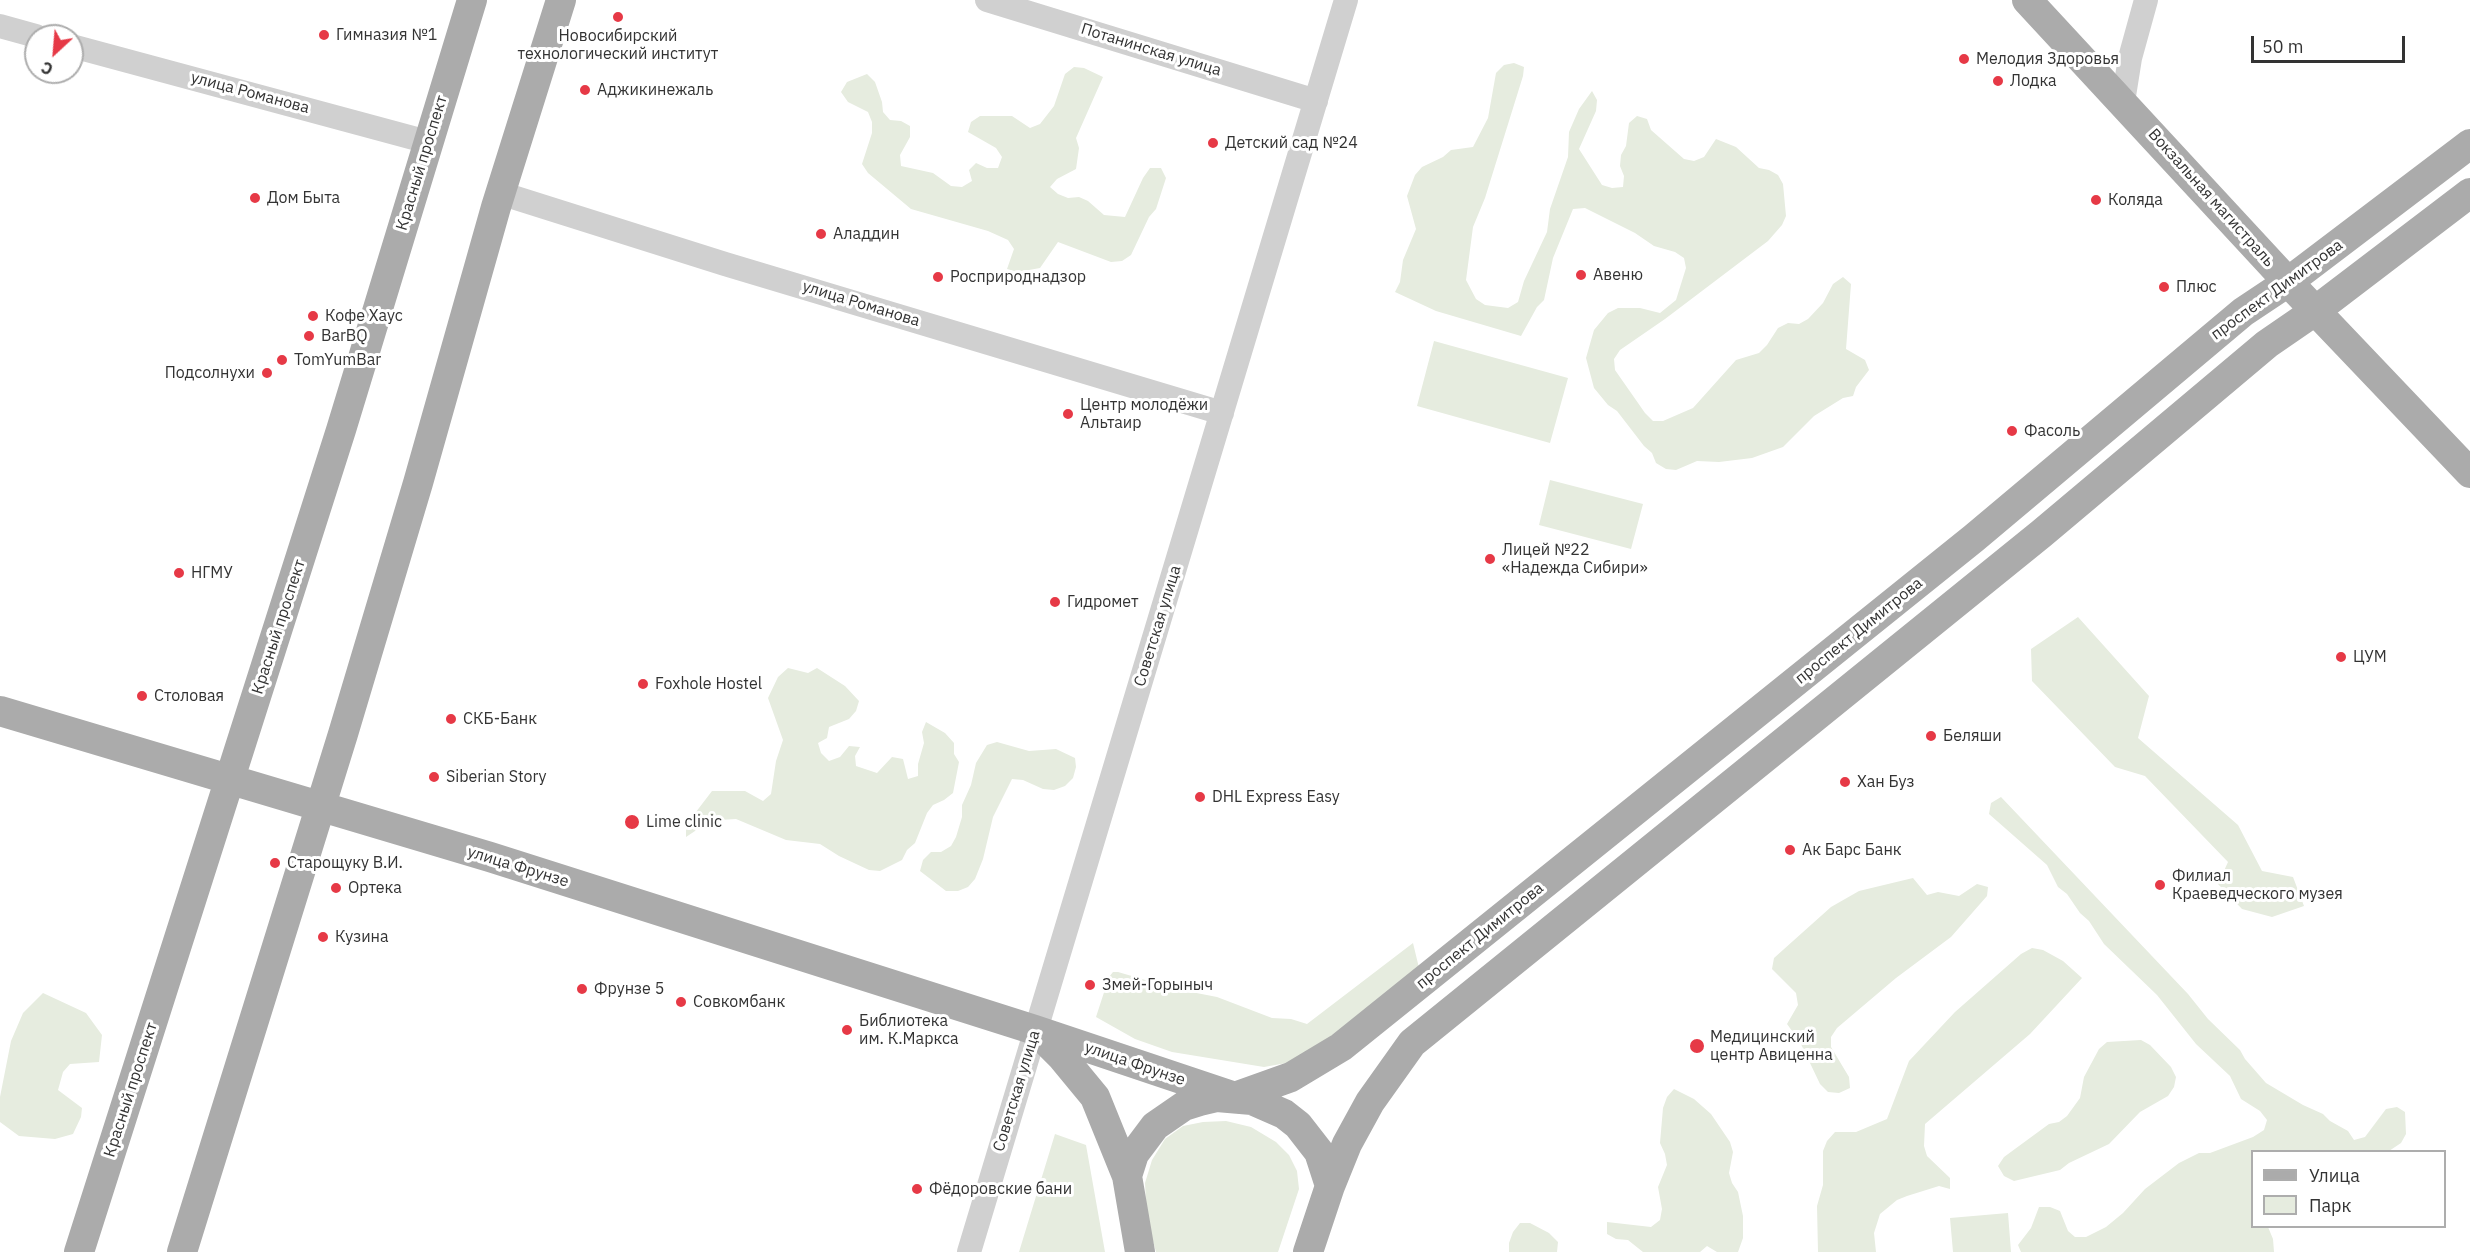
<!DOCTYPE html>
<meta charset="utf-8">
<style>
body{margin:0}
#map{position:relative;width:2470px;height:1252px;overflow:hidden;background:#fff;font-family:"IBM Plex Sans",sans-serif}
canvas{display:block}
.legend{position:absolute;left:2251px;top:1150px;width:195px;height:78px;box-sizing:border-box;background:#fff;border:2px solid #adadad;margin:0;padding:8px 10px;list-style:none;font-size:18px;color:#333}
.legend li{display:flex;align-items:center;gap:12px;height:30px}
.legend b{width:30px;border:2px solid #adadad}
.north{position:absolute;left:24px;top:24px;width:60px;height:60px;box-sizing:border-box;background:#fff;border:2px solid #adadad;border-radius:50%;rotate:206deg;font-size:16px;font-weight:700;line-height:24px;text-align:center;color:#333}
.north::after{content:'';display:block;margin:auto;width:21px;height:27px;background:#e63946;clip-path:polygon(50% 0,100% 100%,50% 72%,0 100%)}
.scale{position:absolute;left:2251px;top:36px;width:154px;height:27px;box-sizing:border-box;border:3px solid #333;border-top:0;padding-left:8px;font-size:18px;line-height:21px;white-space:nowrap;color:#333;-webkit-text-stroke:4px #fff;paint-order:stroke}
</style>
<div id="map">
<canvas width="2470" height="1252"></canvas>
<ul class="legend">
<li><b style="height:8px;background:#ababab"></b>Улица</li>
<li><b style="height:16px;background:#e6ecdf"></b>Парк</li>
</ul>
<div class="north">С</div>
<div class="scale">50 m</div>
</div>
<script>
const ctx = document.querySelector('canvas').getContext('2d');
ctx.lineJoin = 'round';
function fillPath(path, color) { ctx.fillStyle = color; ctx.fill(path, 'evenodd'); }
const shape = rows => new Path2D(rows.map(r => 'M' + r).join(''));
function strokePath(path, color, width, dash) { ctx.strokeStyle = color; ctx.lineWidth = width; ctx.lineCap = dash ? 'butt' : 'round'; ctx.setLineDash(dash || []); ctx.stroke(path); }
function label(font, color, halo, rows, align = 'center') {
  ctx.font = font + ' "IBM Plex Sans",sans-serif'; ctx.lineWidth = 6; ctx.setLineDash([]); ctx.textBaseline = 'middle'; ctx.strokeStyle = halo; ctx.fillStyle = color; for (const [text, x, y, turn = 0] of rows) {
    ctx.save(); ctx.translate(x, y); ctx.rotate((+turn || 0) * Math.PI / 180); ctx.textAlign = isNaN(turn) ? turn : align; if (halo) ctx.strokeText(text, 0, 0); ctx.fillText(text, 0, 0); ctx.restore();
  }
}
fillPath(shape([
 [1514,63,1524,67,1523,76,1485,198,1473,227,1466,280,1476,299,1485,305,1508,308,1518,302,1524,281,1547,232,1550,209,1568,157,1569,132,1579,109,1592,91,1597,100,1596,111,1579,149,1602,185,1612,188,1623,187,1624,176,1620,166,1621,155,1626,146,1629,123,1637,116,1647,119,1651,130,1684,159,1694,161,1704,157,1716,139,1736,147,1759,168,1769,170,1778,175,1783,184,1786,216,1782,225,1768,241,1665,319,1620,350,1614,359,1615,370,1645,413,1653,421,1663,421,1693,408,1736,360,1759,353,1767,345,1778,328,1788,323,1799,324,1808,319,1823,303,1833,284,1843,277,1851,284,1846,349,1865,360,1869,370,1856,387,1853,396,1843,398,1814,416,1783,447,1752,458,1719,462,1697,461,1676,470,1666,469,1656,463,1652,453,1644,446,1617,411,1608,405,1594,388,1586,358,1594,330,1608,313,1618,308,1640,308,1660,313,1676,300,1686,268,1684,258,1675,252,1654,246,1635,233,1585,208,1573,209,1553,258,1544,300,1537,307,1521,336,1436,311,1395,292,1400,282,1403,260,1416,229,1407,196,1415,175,1422,167,1443,157,1451,150,1473,147,1488,118,1496,73,1504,65],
 [1074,67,1084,68,1103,77,1076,138,1079,148,1076,169,1057,179,1050,187,1058,194,1068,198,1079,197,1088,201,1104,215,1125,217,1143,178,1150,168,1161,168,1166,178,1156,209,1149,217,1131,255,1122,261,1111,262,1058,242,1040,268,1018,272,1007,269,1014,249,1008,240,988,231,911,209,868,173,862,164,872,133,872,122,868,112,848,102,841,92,847,82,867,74,875,82,882,102,883,112,890,120,901,121,910,126,910,137,900,155,901,166,933,173,951,186,962,187,972,181,969,170,976,163,987,168,998,168,1002,157,996,148,968,132,971,122,980,116,1012,116,1030,128,1040,124,1054,106,1065,74],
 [1434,341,1568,378,1550,443,1417,406],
 [1550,480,1643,504,1631,549,1539,525],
 [2078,617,2149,696,2138,738,2238,825,2262,871,2293,877,2304,906,2272,917,2242,909,2218,884,2228,862,2145,776,2115,767,2032,681,2031,649],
 [788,668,808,673,817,668,845,686,859,701,856,711,849,719,829,727,827,738,818,743,821,753,829,761,840,757,849,746,860,747,855,756,856,766,877,773,892,757,903,759,908,779,918,776,918,764,924,743,922,732,926,722,945,733,954,743,954,754,959,762,953,793,944,800,933,805,927,813,915,843,907,850,902,860,880,871,869,870,839,856,820,844,786,840,736,819,701,821,695,831,686,837,686,825,712,791,745,791,763,801,771,794,776,761,783,740,768,698,778,677],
 [997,742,1029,751,1056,749,1075,758,1076,767,1073,778,1065,786,1054,790,1043,789,1023,780,1012,779,993,817,983,859,975,879,968,887,958,891,946,891,920,871,923,860,931,852,941,852,951,846,956,837,962,817,962,805,971,785,976,763,987,745],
 [2001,797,2188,994,2208,1019,2240,1050,2245,1059,2266,1083,2303,1105,2323,1114,2330,1121,2348,1131,2354,1140,2365,1137,2386,1109,2397,1107,2405,1112,2406,1134,2401,1143,2389,1151,2252,1152,2252,1226,2268,1227,2273,1239,2274,1252,2021,1252,2018,1245,2031,1228,2039,1207,2050,1207,2060,1211,2068,1231,2075,1237,2086,1237,2106,1227,2123,1213,2145,1189,2179,1163,2199,1153,2210,1153,2253,1137,2264,1130,2267,1120,2260,1111,2241,1099,2230,1076,2196,1044,2157,995,2104,944,2089,921,2080,913,2067,894,2058,887,2047,865,1989,814,1991,803],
 [1913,878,1927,895,1938,892,1959,896,1977,884,1988,887,1987,896,1951,937,1896,978,1837,1028,1831,1037,1831,1047,1849,1077,1850,1088,1839,1093,1828,1092,1820,1084,1800,1042,1787,1024,1798,1005,1796,993,1772,969,1774,958,1831,907,1859,891],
 [1413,943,1420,972,1354,1027,1292,1062,1264,1067,1172,1052,1135,1039,1096,1017,1109,977,1113,972,1118,972,1176,989,1217,997,1272,1018,1291,1019,1307,1024],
 [2032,948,2043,950,2063,961,2082,978,2030,1034,1925,1124,1924,1146,1927,1156,1950,1178,1950,1189,1939,1186,1907,1196,1897,1200,1880,1214,1874,1233,1876,1252,1818,1252,1817,1206,1823,1185,1823,1151,1827,1141,1835,1132,1856,1132,1887,1119,1909,1061,1955,1012,2021,954],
 [43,993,86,1013,102,1035,99,1062,70,1064,63,1072,58,1090,82,1108,81,1117,73,1134,55,1139,19,1136,0,1122,0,1097,11,1041,23,1013],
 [2141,1040,2150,1045,2171,1067,2176,1077,2174,1087,2168,1096,2140,1112,2109,1144,2069,1163,2060,1170,2014,1181,2004,1176,1998,1166,2004,1157,2049,1124,2059,1122,2067,1116,2080,1098,2084,1077,2099,1049,2107,1042],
 [1674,1089,1694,1099,1711,1114,1730,1142,1733,1152,1729,1173,1732,1183,1738,1192,1743,1216,1743,1238,1738,1252,1717,1252,1707,1246,1700,1252,1643,1252,1628,1240,1616,1239,1607,1234,1607,1222,1651,1227,1660,1220,1662,1209,1658,1187,1667,1165,1665,1154,1660,1143,1663,1108,1667,1097],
 [1226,1121,1251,1127,1276,1142,1289,1155,1297,1171,1299,1189,1278,1252,1156,1252,1147,1219,1145,1183,1152,1160,1165,1139,1183,1126,1203,1122],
 [1055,1134,1086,1145,1105,1252,1019,1252],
 [2008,1213,2011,1252,1953,1252,1950,1218],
 [1520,1223,1530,1223,1549,1233,1558,1242,1557,1252,1509,1252,1509,1243,1513,1232]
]), '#e6ecdf');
strokePath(shape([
 [987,0,1316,101],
 [0,26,36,36],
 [72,46,428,142],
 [2123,102,2130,58,2146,0],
 [500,193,725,264,1222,413],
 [969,1252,1346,0]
]), '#d0d0d0', 24);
strokePath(shape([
 [2027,0,2288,282,2470,473],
 [0,711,490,857,1035,1030,1235,1097],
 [1039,1034,1062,1057,1095,1097,1127,1176],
 [1235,1097,1291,1077,1341,1047,1974,538,2243,312,2288,282,2470,144],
 [79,1252,341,430,472,0],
 [182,1252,343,734,418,483,496,207,561,0],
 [1140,1252,1127,1176,1134,1154,1155,1126,1184,1106,1200,1101,1217,1097,1252,1100,1284,1114,1298,1125,1319,1152,1330,1186],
 [1308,1252,1330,1186,1347,1144,1370,1102,1412,1043,2041,534,2267,344,2315,311,2470,193]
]), '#ababab', 30);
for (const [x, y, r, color] of [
 [618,17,6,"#e63946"],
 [324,35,6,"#e63946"],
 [1964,59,6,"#e63946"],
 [1998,81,6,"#e63946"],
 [585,90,6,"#e63946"],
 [1213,143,6,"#e63946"],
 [255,198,6,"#e63946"],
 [2096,200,6,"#e63946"],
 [821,234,6,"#e63946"],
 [1581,275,6,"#e63946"],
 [938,277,6,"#e63946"],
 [2164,287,6,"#e63946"],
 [313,316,6,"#e63946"],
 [309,336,6,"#e63946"],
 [282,360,6,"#e63946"],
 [267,373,6,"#e63946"],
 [1068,414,6,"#e63946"],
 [2012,431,6,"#e63946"],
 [1490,559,6,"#e63946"],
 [179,573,6,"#e63946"],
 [1055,602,6,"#e63946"],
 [2341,657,6,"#e63946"],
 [643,684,6,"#e63946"],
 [142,696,6,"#e63946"],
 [451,719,6,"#e63946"],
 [1931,736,6,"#e63946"],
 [434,777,6,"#e63946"],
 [1845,782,6,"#e63946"],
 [1200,797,6,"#e63946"],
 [632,822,8,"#e63946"],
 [1790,850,6,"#e63946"],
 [275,863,6,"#e63946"],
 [2160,885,6,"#e63946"],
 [336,888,6,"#e63946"],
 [323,937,6,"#e63946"],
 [1090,985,6,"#e63946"],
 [582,989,6,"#e63946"],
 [681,1002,6,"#e63946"],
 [847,1030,6,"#e63946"],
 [1697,1046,8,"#e63946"],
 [917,1189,6,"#e63946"]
]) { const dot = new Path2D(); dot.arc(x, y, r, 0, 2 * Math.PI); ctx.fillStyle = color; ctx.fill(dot); strokePath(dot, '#fff', 2); }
label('16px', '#333', '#fff', [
 ["Гимназия №1",336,35],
 ["Новосибирский",618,36,"center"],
 ["технологический институт",618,54,"center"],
 ["Мелодия Здоровья",1976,59],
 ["Лодка",2010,81],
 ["Аджикинежаль",597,90],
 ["Детский сад №24",1225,143],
 ["Дом Быта",267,198],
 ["Коляда",2108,200],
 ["Аладдин",833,234],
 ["Авеню",1593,275],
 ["Росприроднадзор",950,277],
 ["Плюс",2176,287],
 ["Кофе Хаус",325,316],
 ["BarBQ",321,336],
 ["TomYumBar",294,360],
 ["Подсолнухи",255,373,"right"],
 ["Центр молодёжи",1080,405],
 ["Альтаир",1080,423],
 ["Фасоль",2024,431],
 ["Лицей №22",1502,550],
 ["«Надежда Сибири»",1502,568],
 ["НГМУ",191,573],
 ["Гидромет",1067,602],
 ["ЦУМ",2353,657],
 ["Foxhole Hostel",655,684],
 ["Столовая",154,696],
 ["СКБ-Банк",463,719],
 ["Беляши",1943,736],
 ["Siberian Story",446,777],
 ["Хан Буз",1857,782],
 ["DHL Express Easy",1212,797],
 ["Lime clinic",646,822],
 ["Ак Барс Банк",1802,850],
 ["Старощуку В.И.",287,863],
 ["Филиал",2172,876],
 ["Краеведческого музея",2172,894],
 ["Ортека",348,888],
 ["Кузина",335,937],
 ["Змей-Горыныч",1102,985],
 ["Фрунзе 5",594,989],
 ["Совкомбанк",693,1002],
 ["Библиотека",859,1021],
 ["им. К.Маркса",859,1039],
 ["Медицинский",1710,1037],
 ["центр Авиценна",1710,1055],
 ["Фёдоровские бани",929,1189]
], 'left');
label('16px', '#333', '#fff', [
 ["Потанинская улица",1151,50,17],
 ["улица Романова",250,93,15],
 ["Красный проспект",422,163,-73],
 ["Вокзальная магистраль",2211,198,48],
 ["проспект Димитрова",2277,290,-36],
 ["улица Романова",861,304,17],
 ["Советская улица",1158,626,-73],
 ["Красный проспект",279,627,-72],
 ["проспект Димитрова",1859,631,-39],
 ["улица Фрунзе",518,867,17],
 ["проспект Димитрова",1480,936,-39],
 ["улица Фрунзе",1135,1064,19],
 ["Красный проспект",131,1090,-72],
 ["Советская улица",1017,1091,-73]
]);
</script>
